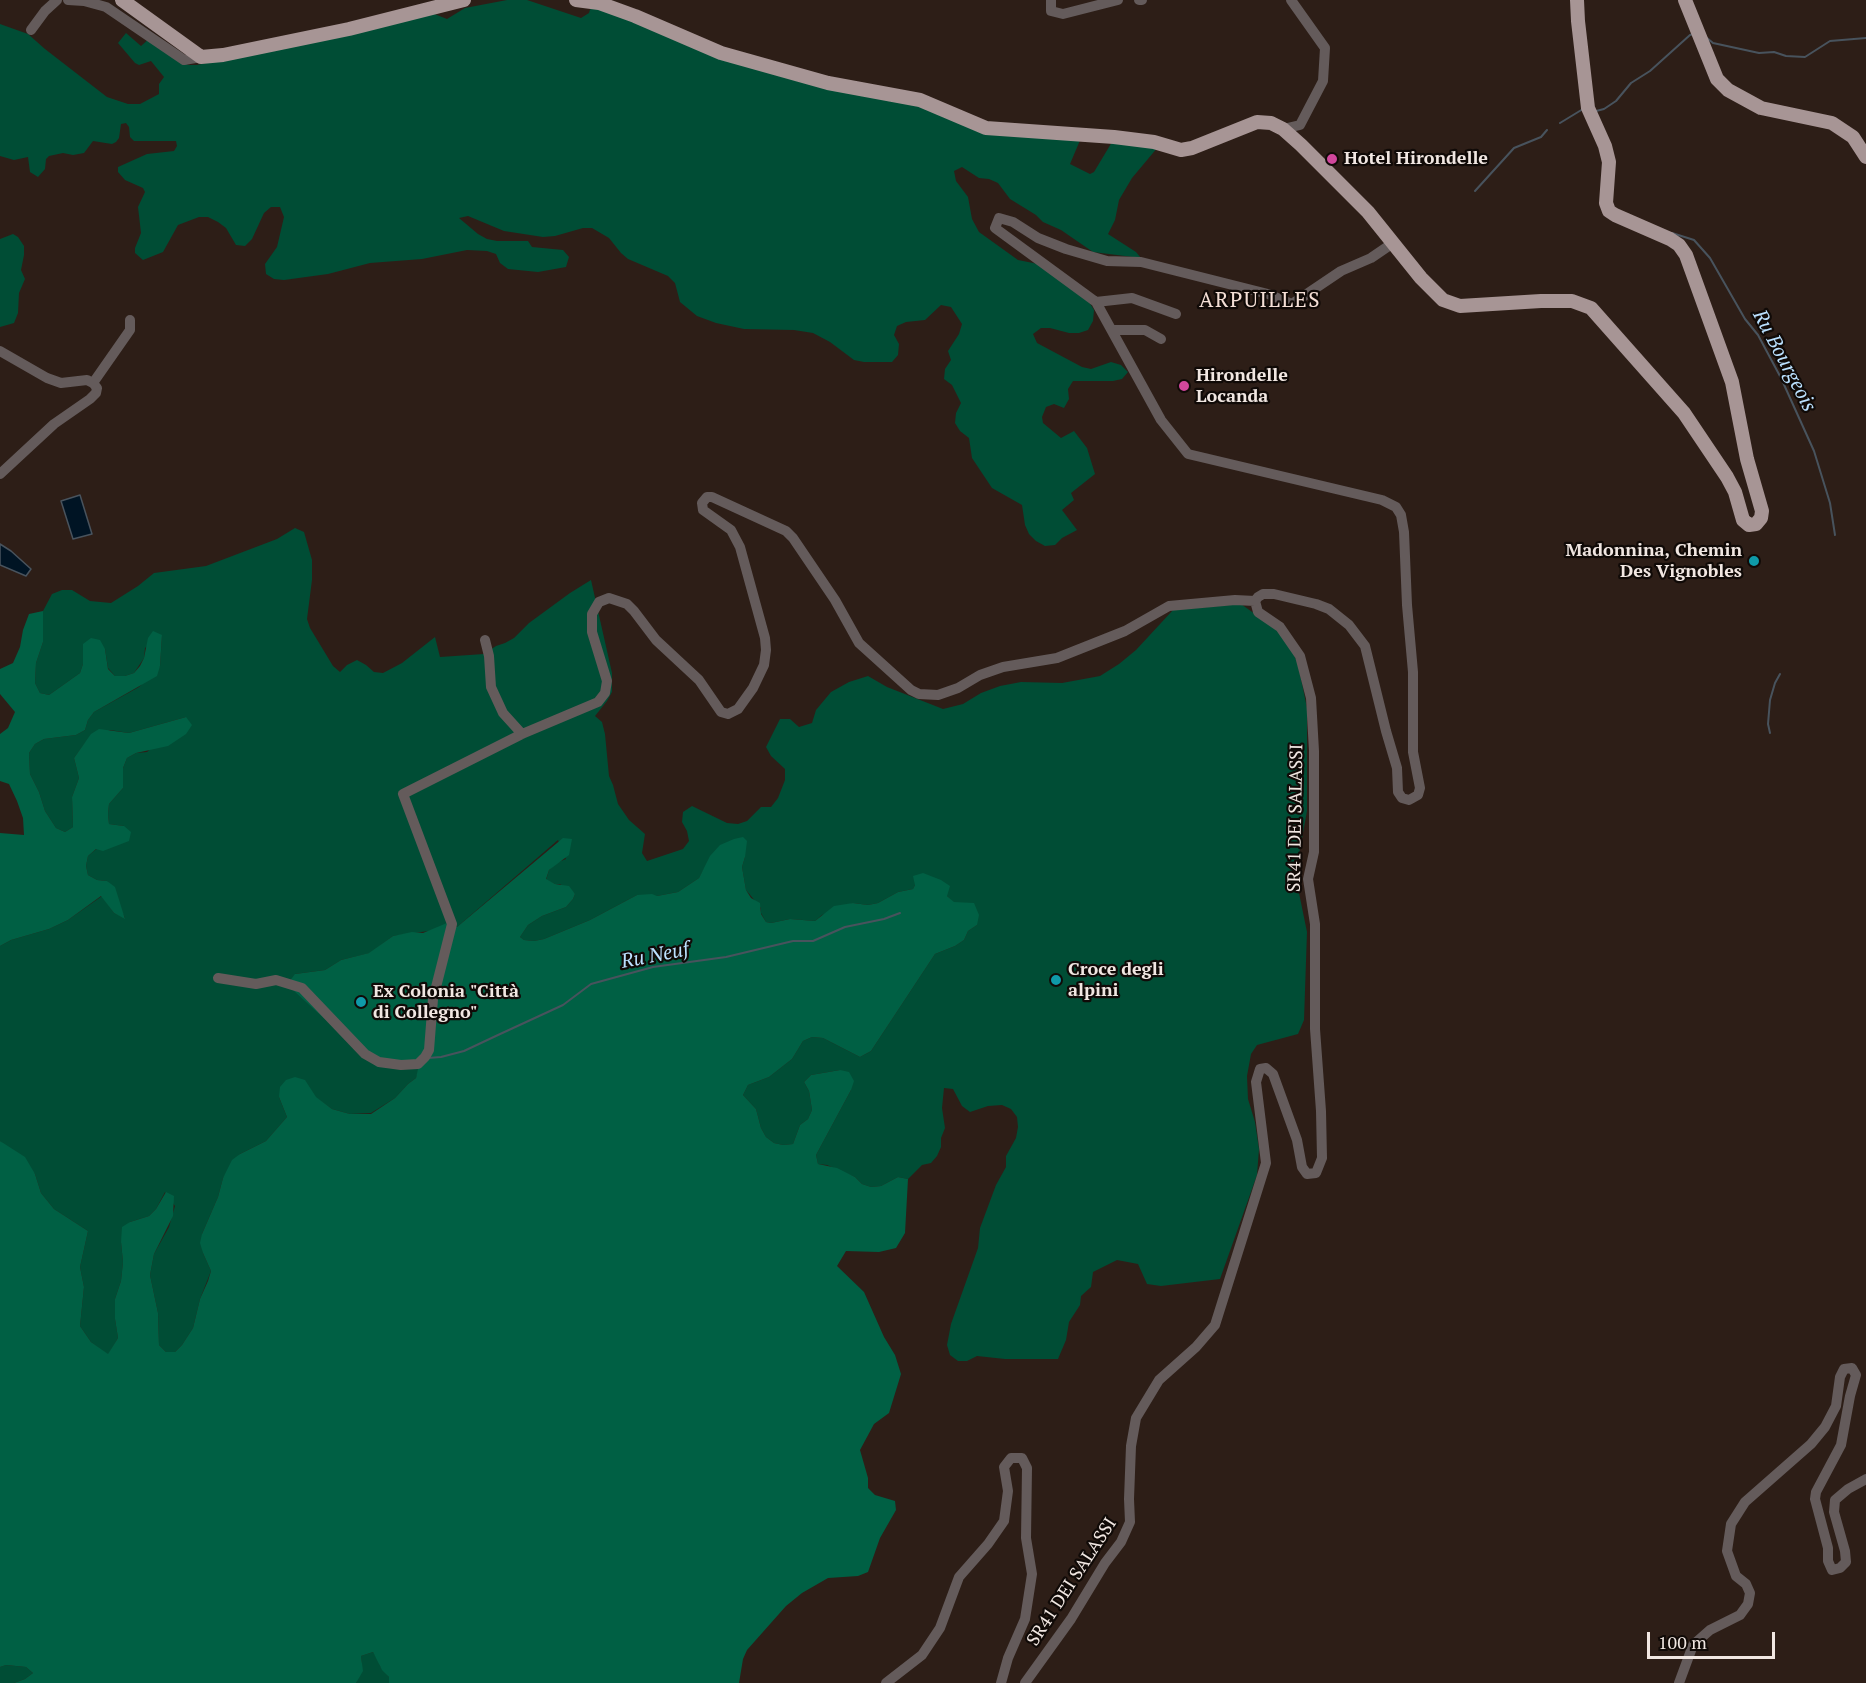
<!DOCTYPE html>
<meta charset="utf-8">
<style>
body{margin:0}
#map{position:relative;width:1866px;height:1683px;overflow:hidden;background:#2d1e17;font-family:"PT Serif",serif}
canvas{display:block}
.scale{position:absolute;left:1647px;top:1632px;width:128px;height:27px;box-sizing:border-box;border:3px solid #f1e7e2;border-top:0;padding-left:8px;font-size:18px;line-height:21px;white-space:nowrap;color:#f1e7e2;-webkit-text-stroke:4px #100a07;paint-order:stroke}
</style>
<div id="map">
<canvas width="1866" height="1683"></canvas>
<div class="scale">100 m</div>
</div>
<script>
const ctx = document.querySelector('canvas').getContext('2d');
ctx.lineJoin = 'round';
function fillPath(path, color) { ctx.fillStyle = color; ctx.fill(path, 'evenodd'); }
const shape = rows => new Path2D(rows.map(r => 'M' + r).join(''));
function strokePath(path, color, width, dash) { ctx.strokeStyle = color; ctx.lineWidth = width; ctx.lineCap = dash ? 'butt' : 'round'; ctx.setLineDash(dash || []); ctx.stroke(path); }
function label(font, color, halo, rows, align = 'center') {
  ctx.font = font + ' "PT Serif",serif'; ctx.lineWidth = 4.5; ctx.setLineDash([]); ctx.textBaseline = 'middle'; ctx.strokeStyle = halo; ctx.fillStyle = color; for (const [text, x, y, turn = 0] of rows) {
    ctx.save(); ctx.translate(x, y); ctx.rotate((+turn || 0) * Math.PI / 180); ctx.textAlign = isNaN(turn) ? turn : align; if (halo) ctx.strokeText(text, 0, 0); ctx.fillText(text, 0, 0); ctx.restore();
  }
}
fillPath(shape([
 [507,0,527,0,581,18,589,13,591,6,621,16,670,37,925,105,953,119,1081,138,1070,164,1090,174,1094,172,1112,142,1158,147,1132,178,1119,200,1115,220,1108,234,1136,252,1141,258,1093,252,1061,230,1043,222,1036,215,1010,199,998,183,989,179,979,178,962,167,954,171,956,181,968,197,972,219,979,232,1018,260,1038,264,1088,300,1094,310,1093,321,1088,330,1079,333,1069,333,1050,328,1041,328,1033,334,1037,343,1082,367,1091,369,1111,362,1121,365,1128,372,1122,379,1113,381,1073,381,1068,389,1069,399,1064,408,1054,404,1046,407,1042,417,1043,423,1061,438,1074,431,1087,448,1095,474,1071,493,1074,500,1062,510,1077,530,1062,538,1055,545,1045,546,1036,541,1029,534,1025,525,1022,505,992,488,972,458,969,438,960,431,955,423,956,413,961,403,952,385,944,379,945,369,951,360,948,351,959,334,962,324,951,307,941,305,925,320,906,322,897,326,894,335,899,344,898,355,892,362,864,362,854,360,830,342,813,333,794,330,744,329,716,323,697,316,680,302,675,283,668,276,628,259,621,253,609,238,592,228,583,228,555,236,543,237,504,231,468,216,459,218,478,234,487,239,497,241,528,241,532,247,563,250,569,257,566,267,538,272,508,269,500,263,496,254,487,251,467,250,422,259,370,263,328,274,284,280,274,279,266,274,265,264,277,247,284,217,280,207,271,207,264,213,252,239,245,246,236,245,226,228,218,222,208,217,199,217,178,225,163,252,143,260,135,253,135,248,141,233,138,207,145,192,143,188,125,180,118,172,118,167,147,154,174,151,177,146,176,141,134,141,130,137,129,127,126,123,121,124,119,138,116,142,112,144,93,141,84,153,73,155,63,153,49,156,46,159,45,169,38,177,30,172,28,157,14,160,0,156,0,24,28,34,45,49,107,97,128,104,140,104,159,94,159,84,164,77,151,61,139,65,135,63,118,43,126,33,141,46,151,37,188,65,197,65,432,13,447,19,465,8],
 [13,234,18,237,24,246,24,255,21,270,25,279,19,293,18,313,14,323,0,327,0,239],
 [295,528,304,532,312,560,312,580,307,619,310,628,333,666,340,672,347,665,357,660,366,665,374,672,383,673,402,663,435,637,440,657,484,654,496,646,505,643,514,638,529,623,570,593,591,580,612,673,612,692,607,701,595,716,602,722,605,734,609,776,613,785,618,804,629,820,645,834,642,853,647,861,683,849,689,841,687,831,682,822,683,812,692,806,727,823,738,824,747,821,761,807,771,807,778,798,785,780,785,769,771,756,766,747,780,719,790,719,799,727,812,723,816,710,831,692,849,682,868,676,887,687,943,709,963,704,981,693,1000,686,1021,682,1062,683,1100,676,1119,664,1136,650,1173,610,1241,604,1280,632,1290,645,1298,664,1307,708,1307,811,1298,860,1299,893,1307,932,1304,1020,1298,1034,1257,1045,1251,1054,1247,1076,1248,1099,1255,1122,1259,1149,1257,1175,1220,1279,1161,1286,1147,1284,1138,1264,1117,1260,1093,1272,1091,1287,1081,1296,1080,1305,1069,1322,1066,1340,1058,1359,1005,1359,977,1356,967,1361,958,1361,950,1355,947,1345,951,1324,978,1248,980,1228,996,1185,1006,1167,1006,1156,1016,1138,1018,1127,1017,1117,1011,1109,1002,1105,988,1106,970,1112,962,1106,953,1089,944,1088,942,1108,945,1128,941,1138,941,1147,937,1156,931,1163,922,1165,908,1179,898,1177,881,1186,871,1187,862,1184,855,1177,827,1165,818,1164,816,1155,851,1090,840,1070,811,1075,804,1082,809,1091,812,1110,808,1119,800,1125,793,1144,783,1145,774,1143,766,1137,761,1128,756,1109,743,1095,748,1085,769,1077,792,1059,803,1041,812,1037,823,1038,860,1057,871,1051,935,954,955,946,964,940,968,931,977,925,947,896,915,885,913,889,898,892,878,903,868,905,853,903,822,915,815,921,790,919,771,923,766,922,761,913,761,908,746,890,742,867,745,857,704,869,699,878,678,892,657,896,637,895,590,920,544,939,534,941,524,940,520,937,528,925,542,916,566,907,573,899,575,894,560,884,555,884,546,880,549,870,556,863,566,859,558,840,457,927,393,936,370,953,341,960,325,970,295,974,419,1069,416,1078,408,1084,395,1098,371,1113,350,1114,332,1109,315,1097,304,1080,279,1097,287,1117,266,1141,240,1154,223,1178,218,1197,202,1234,203,1253,211,1271,200,1299,193,1328,182,1345,175,1352,166,1352,159,1345,158,1313,150,1275,154,1254,169,1227,175,1206,165,1192,156,1209,149,1216,130,1222,121,1242,123,1262,121,1281,115,1299,115,1319,118,1338,108,1355,91,1342,80,1326,84,1287,80,1267,88,1231,54,1209,41,1193,35,1174,0,1141,0,946,11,940,49,929,68,920,102,896,114,913,125,918,107,881,97,880,88,875,86,866,88,856,124,826,109,824,108,814,109,804,123,788,123,768,127,758,136,753,147,752,186,717,129,733,110,730,85,743,74,758,79,778,72,797,73,827,65,832,56,828,45,811,39,792,30,774,29,753,35,744,44,739,76,735,85,730,88,720,94,712,139,687,160,666,162,635,145,648,144,658,134,673,125,676,115,676,108,668,105,649,83,644,83,664,80,673,49,695,40,693,35,683,36,663,43,642,43,611,52,594,62,590,72,590,90,601,111,603,138,586,154,573,206,566,277,539],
 [373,1652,379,1661,380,1666,389,1677,389,1683,356,1683,362,1666,361,1656],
 [6,1665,26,1667,33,1673,25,1679,14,1683,0,1683,0,1667]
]), '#004d35');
fillPath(shape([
 [43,611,43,642,36,663,35,683,40,693,49,695,80,673,83,664,83,644,91,638,100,640,105,649,108,669,115,676,125,676,134,673,140,666,144,658,148,638,153,631,162,635,160,666,157,676,94,712,88,720,85,730,76,735,44,739,35,744,29,753,30,774,39,792,45,811,56,828,65,832,73,827,72,797,79,778,74,758,91,734,99,729,129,733,186,717,192,725,186,734,168,746,136,753,127,758,123,768,123,788,109,804,108,814,109,824,124,826,131,832,129,841,103,851,96,849,88,856,86,866,88,875,97,880,107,881,115,887,125,919,114,913,101,896,68,920,49,929,11,940,0,946,0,833,24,835,23,818,17,801,9,784,0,781,0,734,8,728,15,712,0,694,0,669,13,663,20,647,23,630,29,614],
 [743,837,747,841,745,857,742,867,746,890,751,898,760,903,761,914,766,922,771,923,790,919,815,921,834,906,853,903,868,905,878,903,898,892,913,889,915,885,913,876,923,873,941,880,950,886,947,896,954,902,974,903,979,915,977,925,968,931,964,940,955,946,935,954,871,1051,860,1057,823,1038,812,1037,803,1041,792,1059,769,1077,748,1085,743,1095,756,1109,761,1128,766,1137,774,1143,783,1145,793,1144,800,1125,808,1119,812,1110,809,1091,804,1082,811,1075,840,1070,849,1072,854,1081,851,1090,816,1155,818,1164,837,1168,855,1177,862,1184,871,1187,881,1186,898,1177,908,1179,905,1233,896,1248,879,1252,846,1251,837,1266,864,1292,884,1337,895,1355,901,1374,889,1413,874,1424,860,1450,868,1478,868,1488,875,1495,895,1501,896,1510,880,1538,868,1572,858,1576,828,1578,802,1593,786,1606,747,1650,743,1659,739,1683,389,1683,389,1677,382,1670,373,1652,361,1656,363,1671,356,1683,14,1683,25,1679,33,1673,26,1667,6,1665,0,1667,0,1141,25,1157,35,1174,41,1193,54,1209,88,1231,80,1267,84,1287,80,1326,91,1342,108,1354,118,1338,115,1319,115,1299,121,1281,123,1262,121,1242,122,1227,130,1222,149,1216,156,1209,166,1192,174,1196,173,1216,154,1254,150,1275,158,1313,159,1345,166,1352,175,1352,182,1345,193,1328,200,1299,208,1281,211,1271,203,1253,200,1243,202,1234,218,1197,223,1178,232,1160,240,1154,266,1141,287,1117,279,1097,280,1087,286,1080,295,1077,305,1080,316,1097,332,1109,350,1114,371,1114,395,1098,408,1084,416,1078,418,1069,377,1067,293,990,289,982,295,974,325,970,341,960,369,953,393,936,412,932,423,933,447,923,457,927,563,838,572,839,569,855,549,870,546,879,555,884,569,886,575,894,573,899,566,907,542,916,528,925,520,937,524,940,534,941,544,939,590,920,637,895,652,894,657,896,678,892,699,878,710,856,720,845,734,839]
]), '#006044');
const water = shape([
 [80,495,92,534,73,539,61,501,80,495],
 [0,544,11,551,31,569,26,576,0,565,0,544]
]);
fillPath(water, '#001424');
strokePath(water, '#48535d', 1.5);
strokePath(shape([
 [1707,38,1713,43,1759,53,1774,52,1786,56,1805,57,1830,41,1866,38],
 [1596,111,1604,109,1616,101,1631,83,1650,71,1690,35,1693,34],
 [1560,123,1583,109],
 [1475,191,1514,148,1541,137,1547,130],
 [1672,233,1694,240,1710,258,1745,319,1758,335,1781,378,1814,451,1830,503,1835,535],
 [1770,733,1768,724,1770,700,1775,683,1780,674],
 [428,1058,441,1057,464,1051,498,1035,563,1005,591,984,653,967,726,957,793,941,813,941,845,927,884,919,900,913]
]), '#48535d', 2);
strokePath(shape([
 [68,0,84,1,106,7,184,60,201,57],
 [1051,0,1051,11,1063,14,1118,0],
 [1139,0,1142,0],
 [31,30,45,11,57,0],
 [1283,129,1300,125,1323,81,1325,48,1291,0],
 [1096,302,1132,298,1176,314],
 [1112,330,1145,330,1161,339],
 [0,351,47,378,61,383,87,380,93,383,97,388,96,393,90,399,54,424,0,474],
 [93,383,130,330,130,320],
 [485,640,489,656,491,687,503,713,522,734],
 [218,978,256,984,276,980,302,988,365,1054,379,1062,401,1065,418,1064,425,1057,429,1050,433,999,452,924,403,794,522,734,598,702,605,693,607,681,592,632,592,614,599,602,609,598,627,604,634,611,656,640,699,680,721,712,728,714,738,709,753,688,764,665,766,650,765,638,740,547,731,530,703,510,702,503,707,497,712,497,786,531,793,538,835,600,859,643,911,690,919,694,938,695,958,688,980,675,1003,667,1057,658,1125,631,1169,606,1235,600,1255,601],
 [886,1683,922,1655,940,1628,959,1577,988,1544,1004,1521,1008,1491,1004,1467,1011,1458,1022,1458,1027,1468,1026,1538,1032,1574,1025,1619,1008,1658,1001,1683],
 [1025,1683,1071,1619,1105,1563,1121,1542,1130,1522,1129,1499,1131,1446,1136,1418,1159,1380,1196,1347,1215,1325,1266,1163,1256,1082,1260,1069,1266,1068,1273,1074,1297,1140,1302,1167,1307,1174,1316,1173,1322,1158,1321,1111,1315,1029,1315,924,1308,879,1314,852,1314,751,1311,698,1300,656,1280,627,1258,612,1255,601,1258,597,1263,594,1274,594,1316,604,1329,609,1349,625,1365,646,1386,731,1397,768,1398,792,1402,798,1409,800,1418,795,1420,788,1413,752,1413,672,1407,605,1404,532,1401,515,1396,507,1382,500,1188,454,1161,420,1096,302,995,228,999,218,1013,222,1038,238,1066,249,1107,261,1141,262,1268,294,1292,304,1341,271,1371,258,1393,243],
 [1679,1683,1693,1645,1710,1630,1740,1615,1748,1604,1750,1593,1746,1584,1736,1576,1727,1551,1731,1524,1745,1502,1811,1444,1825,1427,1836,1406,1840,1377,1844,1369,1852,1368,1856,1375,1850,1396,1841,1445,1816,1492,1815,1499,1828,1548,1828,1561,1832,1570,1840,1568,1846,1562,1845,1551,1834,1512,1835,1500,1848,1489,1866,1479]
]), '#645b5b', 10);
strokePath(shape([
 [122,0,201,57,223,55,349,29,464,0],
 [576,0,599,3,635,16,721,53,828,83,920,100,986,128,1114,137,1154,142,1181,150,1192,148,1257,122,1271,123,1283,129,1301,145,1368,212,1421,278,1443,300,1460,306,1541,301,1572,301,1591,308,1684,413,1727,477,1735,492,1743,520,1749,525,1756,524,1761,518,1762,511,1747,459,1732,382,1686,255,1679,245,1670,239,1615,215,1609,211,1606,203,1609,162,1605,146,1588,108,1578,21,1577,0],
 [1685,0,1717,79,1728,90,1761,108,1832,123,1853,137,1866,157]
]), '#a79595', 14);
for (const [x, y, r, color] of [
 [1332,159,6,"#d1479c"],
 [1184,386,6,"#d1479c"],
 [1754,561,6,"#0f9aa8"],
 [1056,980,6,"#0f9aa8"],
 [361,1002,6,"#0f9aa8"]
]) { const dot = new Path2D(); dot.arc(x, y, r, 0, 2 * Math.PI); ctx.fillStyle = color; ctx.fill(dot); strokePath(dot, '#100a07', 2); }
label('bold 18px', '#f1e7e2', '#100a07', [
 ["Hotel Hirondelle",1344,159],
 ["Hirondelle",1196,376],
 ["Locanda",1196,397],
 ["Madonnina, Chemin",1742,551,"right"],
 ["Des Vignobles",1742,572,"right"],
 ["Croce degli",1068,970],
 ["alpini",1068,991],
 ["Ex Colonia \"Città",373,992],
 ["di Collegno\"",373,1013]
], 'left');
label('18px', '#f1e7e2', '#100a07', [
 ["SR41 DEI SALASSI",1296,818,-89],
 ["SR41 DEI SALASSI",1072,1582,-57]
]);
label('italic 20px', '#bbe1ff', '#100a07', [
 ["Ru Bourgeois",1784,361,62],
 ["Ru Neuf",655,956,-11]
]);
ctx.letterSpacing = '1.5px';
label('21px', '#f4dfd6', '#100a07', [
 ["ARPUILLES",1260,301]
]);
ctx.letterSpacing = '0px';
</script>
